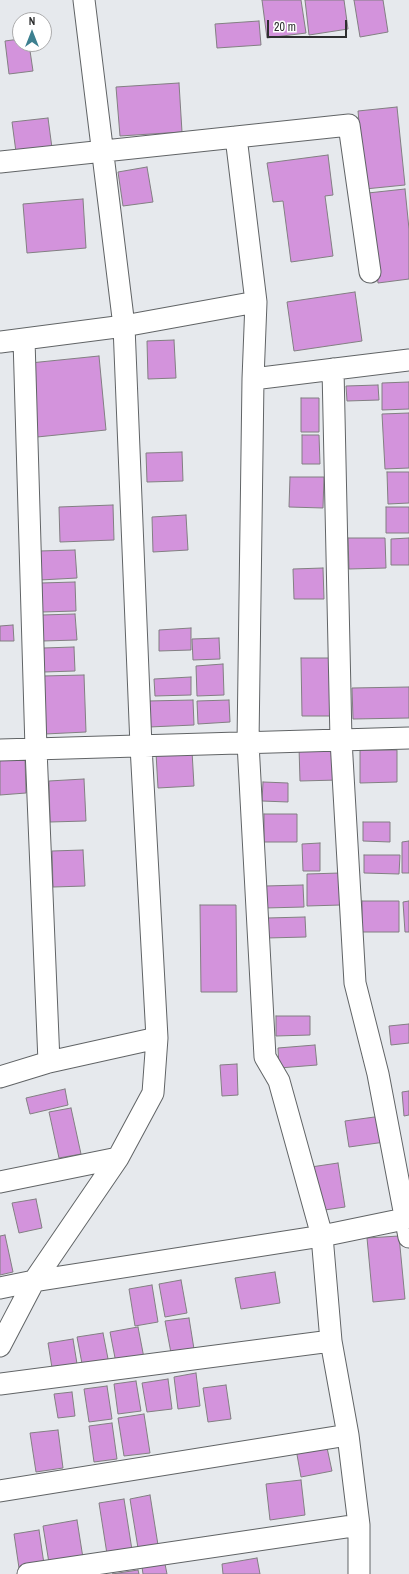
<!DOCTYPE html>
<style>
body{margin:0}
#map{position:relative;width:409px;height:1574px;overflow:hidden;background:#e6e9ed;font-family:"Archivo Narrow",sans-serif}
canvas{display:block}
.north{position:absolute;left:12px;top:12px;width:40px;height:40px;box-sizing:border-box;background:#fff;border:1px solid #ababac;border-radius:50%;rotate:0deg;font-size:11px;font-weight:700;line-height:16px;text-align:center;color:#2d2e2f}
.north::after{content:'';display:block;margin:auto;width:14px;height:18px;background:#3d8090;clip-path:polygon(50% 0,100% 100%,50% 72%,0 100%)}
.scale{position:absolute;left:267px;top:20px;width:80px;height:18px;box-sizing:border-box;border:2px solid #2d2e2f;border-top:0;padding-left:5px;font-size:12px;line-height:14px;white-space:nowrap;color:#2d2e2f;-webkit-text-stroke:3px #fff;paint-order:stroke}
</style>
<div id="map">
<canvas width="409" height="1574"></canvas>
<div class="north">N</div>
<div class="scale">20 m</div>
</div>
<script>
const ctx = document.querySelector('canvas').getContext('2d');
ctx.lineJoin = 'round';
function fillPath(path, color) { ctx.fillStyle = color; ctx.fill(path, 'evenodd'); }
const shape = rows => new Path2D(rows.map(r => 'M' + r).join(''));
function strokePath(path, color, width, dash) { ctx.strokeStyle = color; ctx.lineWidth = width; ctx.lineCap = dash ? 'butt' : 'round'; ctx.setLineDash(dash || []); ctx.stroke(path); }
const building = shape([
 [262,0,301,0,306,33,267,38,262,0],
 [305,0,344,0,348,29,309,35,305,0],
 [354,0,383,0,388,32,360,37,354,0],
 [259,21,261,45,217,48,215,24,259,21],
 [20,39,20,44,29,44,33,71,9,74,5,41,20,39],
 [179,83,182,132,120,136,116,87,179,83],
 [397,107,405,185,365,189,358,111,397,107],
 [48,118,52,148,16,152,12,122,48,118],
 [328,155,333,195,325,196,333,256,291,262,283,201,273,202,267,163,328,155],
 [147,167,153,202,123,206,118,172,147,167],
 [405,189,409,229,409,279,378,283,368,193,405,189],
 [83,199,86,248,27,253,23,204,83,199],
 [355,292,362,341,294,351,287,302,355,292],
 [174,340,176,378,148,379,147,341,174,340],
 [99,356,106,430,37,437,30,363,99,356],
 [409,382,409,409,382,410,382,383,409,382],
 [378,385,379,400,347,401,346,386,378,385],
 [301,398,319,398,319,432,301,432,301,398],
 [409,413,409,468,385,469,382,414,409,413],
 [302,435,319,435,320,464,302,464,302,435],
 [182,452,183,481,147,482,146,453,182,452],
 [387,472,409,472,409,503,388,504,387,472],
 [290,477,324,477,323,508,289,507,290,477],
 [113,505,114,540,60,542,59,507,113,505],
 [386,507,409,507,409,533,386,533,386,507],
 [186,515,188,550,153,552,152,517,186,515],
 [348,538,385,538,386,568,349,569,348,538],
 [409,538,409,565,391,565,391,539,409,538],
 [75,550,77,578,40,580,39,551,75,550],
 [323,568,324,599,294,599,293,569,323,568],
 [75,582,76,611,42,612,41,583,75,582],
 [75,614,77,640,43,641,42,615,75,614],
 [13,625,14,641,0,641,0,626,13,625],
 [191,628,191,650,159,651,159,630,191,628],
 [219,638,220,659,193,660,192,639,219,638],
 [74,647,75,671,44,672,43,648,74,647],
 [301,658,335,658,337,716,302,716,301,658],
 [223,664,224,695,197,696,196,666,223,664],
 [84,675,86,732,45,734,43,676,84,675],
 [191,677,191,695,155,696,154,679,191,677],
 [409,687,409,718,353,719,352,688,409,687],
 [193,700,194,725,149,727,148,701,193,700],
 [229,700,230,722,198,724,197,701,229,700],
 [338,746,338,780,300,781,299,747,338,746],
 [360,750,397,750,397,782,360,783,360,750],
 [192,751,194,786,158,788,156,753,192,751],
 [25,758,26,793,0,795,0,759,25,758],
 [84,779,86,821,50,822,49,781,84,779],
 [263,782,288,783,288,802,262,801,263,782],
 [264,814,297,814,297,842,264,842,264,814],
 [363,822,390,822,390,842,363,841,363,822],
 [409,841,409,873,402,873,402,842,409,841],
 [320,843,320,871,303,871,302,844,320,843],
 [83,850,85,886,53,887,52,851,83,850],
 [364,855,400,855,399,874,364,873,364,855],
 [340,873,341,905,307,906,307,874,340,873],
 [303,885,304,907,265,908,265,886,303,885],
 [362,901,399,901,399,932,362,932,362,901],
 [409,901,409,932,405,932,403,902,409,901],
 [200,905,236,905,237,992,201,992,200,905],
 [305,917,306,937,267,938,267,918,305,917],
 [276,1016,310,1016,310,1035,276,1036,276,1016],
 [409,1024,409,1043,391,1045,389,1026,409,1024],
 [315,1045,317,1065,279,1068,278,1048,315,1045],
 [237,1064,238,1095,222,1096,220,1065,237,1064],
 [65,1089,68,1105,30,1114,26,1098,65,1089],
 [409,1091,409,1115,404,1116,402,1092,409,1091],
 [71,1108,81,1154,59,1158,49,1112,71,1108],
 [382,1116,385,1142,349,1147,345,1121,382,1116],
 [338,1163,345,1207,318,1211,311,1167,338,1163],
 [36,1199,42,1228,19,1233,12,1203,36,1199],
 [5,1235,13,1272,0,1275,0,1236,5,1235],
 [399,1236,405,1299,373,1302,367,1238,399,1236],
 [275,1272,280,1303,241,1309,235,1278,275,1272],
 [181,1280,187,1313,165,1317,159,1284,181,1280],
 [152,1285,158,1322,135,1326,129,1289,152,1285],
 [189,1318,194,1349,171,1353,165,1321,189,1318],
 [138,1327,144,1358,116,1363,110,1332,138,1327],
 [103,1333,109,1364,83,1369,77,1337,103,1333],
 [73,1339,78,1370,53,1374,48,1343,73,1339],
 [196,1373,200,1406,178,1409,174,1377,196,1373],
 [168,1379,172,1409,147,1412,142,1383,168,1379],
 [136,1381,141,1411,118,1414,114,1384,136,1381],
 [226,1385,231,1419,208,1422,203,1388,226,1385],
 [107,1386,112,1419,89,1422,84,1389,107,1386],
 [72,1392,75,1416,58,1418,54,1394,72,1392],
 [144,1414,150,1453,124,1456,118,1418,144,1414],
 [112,1423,117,1459,94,1462,89,1426,112,1423],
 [58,1430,63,1468,36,1472,30,1433,58,1430],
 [326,1443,332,1471,301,1477,296,1449,326,1443],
 [301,1480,305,1515,270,1520,266,1484,301,1480],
 [150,1495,158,1545,138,1548,130,1499,150,1495],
 [124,1499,132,1550,107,1554,99,1503,124,1499],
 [77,1520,83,1558,49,1563,43,1526,77,1520],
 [39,1530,44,1564,19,1568,14,1534,39,1530],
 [257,1558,260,1574,223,1574,222,1564,257,1558],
 [165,1564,167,1574,143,1574,142,1567,165,1564],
 [138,1570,139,1574,112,1574,138,1570]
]);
fillPath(building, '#d393dc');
strokePath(building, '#827f82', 1);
const street = shape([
 [236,137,256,302,253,379,248,743,265,1057,279,1081,322,1236,409,1218],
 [0,162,349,125,370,272],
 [24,339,36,749,49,1062],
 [0,342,124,326,256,302],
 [333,369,341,740,355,983,378,1074,409,1237],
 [253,379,409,360],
 [0,750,409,738],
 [0,1077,49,1062,157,1038],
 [0,1182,118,1158],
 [0,1288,34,1281,322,1236,331,1341,348,1435],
 [0,1346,34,1281,118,1158,153,1093,157,1038,141,746,124,326,84,0],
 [0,1384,331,1341],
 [0,1491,348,1435,359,1525,359,1574],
 [28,1574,359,1525]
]);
strokePath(street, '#616466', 23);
strokePath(street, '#fff', 21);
</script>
